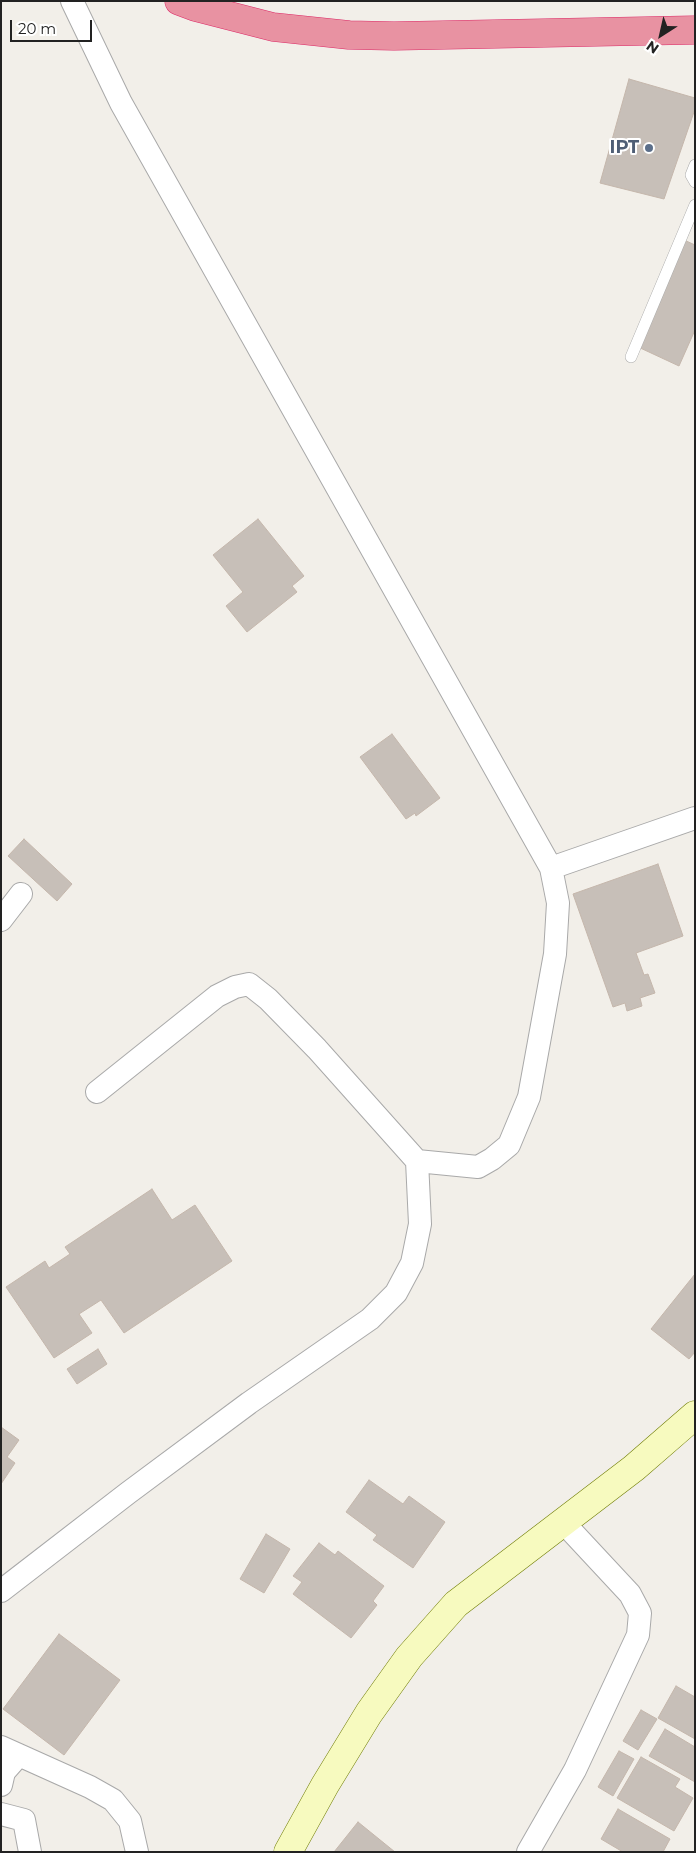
<!DOCTYPE html>
<style>
body{margin:0}
#map{position:relative;width:696px;height:1853px;overflow:hidden;background:#f2efe9;font-family:Montserrat,sans-serif}
canvas{display:block}
.frame{position:absolute;inset:0;border:2px solid #222;pointer-events:none}
.north{position:absolute;left:636px;top:10px;width:50px;height:50px;-webkit-text-stroke:4px #fff;paint-order:stroke;rotate:215deg;font-size:14px;font-weight:700;line-height:20px;text-align:center;color:#222}
.north::after{content:'';display:block;margin:auto;width:18px;height:22px;background:#222;clip-path:polygon(50% 0,100% 100%,50% 72%,0 100%)}
.scale{position:absolute;left:10px;top:20px;width:82px;height:22px;box-sizing:border-box;border:2px solid #222;border-top:0;padding-left:6px;font-size:15px;line-height:18px;white-space:nowrap;color:#222;-webkit-text-stroke:4px #fff;paint-order:stroke}
</style>
<div id="map">
<canvas width="696" height="1853"></canvas>
<div class="frame"></div>
<div class="north">N</div>
<div class="scale">20 m</div>
</div>
<script>
const ctx = document.querySelector('canvas').getContext('2d');
ctx.lineJoin = 'round';
function fillPath(path, color) { ctx.fillStyle = color; ctx.fill(path, 'evenodd'); }
const shape = rows => new Path2D(rows.map(r => 'M' + r).join(''));
function strokePath(path, color, width, dash) { ctx.strokeStyle = color; ctx.lineWidth = width; ctx.lineCap = dash ? 'butt' : 'round'; ctx.setLineDash(dash || []); ctx.stroke(path); }
function label(font, color, halo, rows, align = 'center') {
  ctx.font = font + ' Montserrat,sans-serif'; ctx.lineWidth = 4; ctx.setLineDash([]); ctx.textBaseline = 'middle'; ctx.strokeStyle = halo; ctx.fillStyle = color; for (const [text, x, y, turn = 0] of rows) {
    ctx.save(); ctx.translate(x, y); ctx.rotate((+turn || 0) * Math.PI / 180); ctx.textAlign = isNaN(turn) ? turn : align; if (halo) ctx.strokeText(text, 0, 0); ctx.fillText(text, 0, 0); ctx.restore();
  }
}
const building = shape([
 [629,79,695,98,695,109,664,199,600,183,629,79],
 [684,240,695,245,695,330,679,366,636,346,684,240],
 [258,519,304,576,292,586,297,592,247,632,226,606,243,592,213,555,258,519],
 [392,734,440,798,416,816,415,813,406,819,360,757,392,734],
 [24,839,72,884,57,901,8,856,24,839],
 [658,864,683,936,636,953,644,975,648,974,655,993,640,998,642,1006,627,1011,625,1003,613,1007,573,894,658,864],
 [152,1189,172,1220,195,1205,232,1261,124,1333,101,1300,79,1314,92,1333,54,1358,6,1287,45,1261,49,1268,70,1254,65,1247,152,1189],
 [695,1274,695,1352,689,1359,651,1329,695,1274],
 [98,1349,107,1364,77,1384,67,1369,98,1349],
 [1,1427,19,1440,7,1457,15,1463,1,1484,1,1427],
 [369,1480,403,1504,409,1496,445,1522,413,1568,373,1540,377,1535,346,1512,369,1480],
 [266,1534,290,1549,264,1593,240,1579,266,1534],
 [319,1543,335,1555,338,1551,384,1586,373,1601,377,1605,351,1638,293,1594,302,1582,293,1576,319,1543],
 [59,1634,120,1680,64,1755,3,1709,59,1634],
 [676,1686,695,1697,695,1739,658,1718,676,1686],
 [641,1710,657,1719,638,1750,623,1741,641,1710],
 [665,1729,695,1747,695,1782,649,1756,665,1729],
 [619,1751,634,1759,613,1796,598,1787,619,1751],
 [641,1757,680,1779,675,1787,693,1798,674,1831,617,1798,641,1757],
 [618,1809,670,1839,663,1852,623,1852,601,1839,618,1809],
 [358,1822,395,1852,334,1852,358,1822]
]);
fillPath(building, '#c7bfb8');
strokePath(building, '#c4b6ab', 1);
const lane = shape([
 [695,165,691,175,695,182],
 [631,357,695,205]
]);
const street = shape([
 [72,1,121,103,551,868,558,903,555,954,529,1097,509,1145,492,1159,478,1167,417,1161],
 [551,868,695,818],
 [1,920,21,894],
 [1,1591,128,1493,249,1403,370,1319,396,1293,412,1263,420,1224,417,1161,317,1049,268,999,249,984,235,987,217,996,97,1092],
 [1,1747,90,1787,113,1800,130,1821,137,1852],
 [1,1785,4,1772,19,1755],
 [1,1814,24,1820,30,1852],
 [528,1852,575,1770,638,1635,640,1613,630,1594,562,1521]
]);
const secondary = shape([
 [288,1852,325,1785,369,1713,409,1657,456,1604,634,1468,695,1415]
]);
const highway = shape([
 [179,1,195,7,273,27,349,35,394,36,695,30]
]);
strokePath(lane, '#a9a9a9', 12);
strokePath(street, '#a9a9a9', 24);
strokePath(secondary, '#707d05', 29);
strokePath(highway, '#dc2a67', 29);
strokePath(lane, '#fff', 11);
strokePath(street, '#fff', 22);
strokePath(secondary, '#f7fabf', 28);
strokePath(highway, '#e892a2', 28);
for (const [x, y, r, color] of [
 [649,148,5,"#5c6f8a"]
]) { const dot = new Path2D(); dot.arc(x, y, r, 0, 2 * Math.PI); ctx.fillStyle = color; ctx.fill(dot); strokePath(dot, '#fff', 2); }
label('bold 18px', '#4e5e75', '#fff', [
 ["IPT",639,148]
], 'right');
</script>
